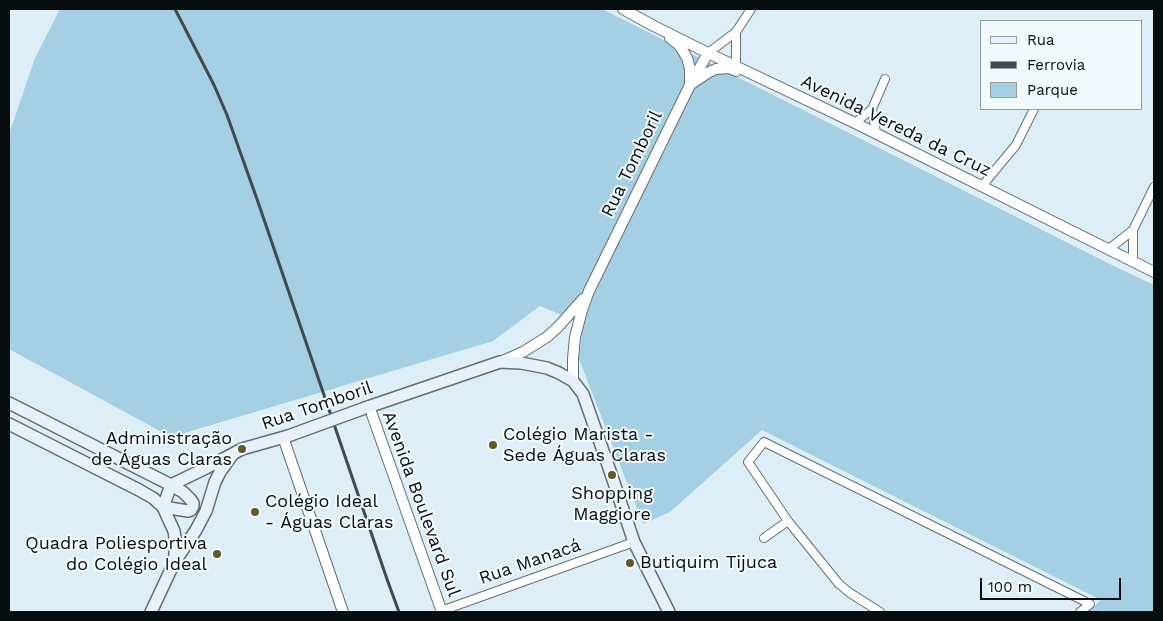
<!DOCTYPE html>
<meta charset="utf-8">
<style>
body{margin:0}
#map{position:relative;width:1163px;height:621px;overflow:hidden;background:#deeef6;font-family:"Work Sans",sans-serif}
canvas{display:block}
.frame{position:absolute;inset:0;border:10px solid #070c0f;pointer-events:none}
.legend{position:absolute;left:980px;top:20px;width:162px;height:90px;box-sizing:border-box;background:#f3fafd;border:1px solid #959b9e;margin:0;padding:6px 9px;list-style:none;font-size:15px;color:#070c0f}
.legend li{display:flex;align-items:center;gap:10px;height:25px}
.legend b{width:25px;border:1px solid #959b9e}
.scale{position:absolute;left:980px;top:578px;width:141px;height:22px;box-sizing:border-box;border:2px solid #070c0f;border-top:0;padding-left:6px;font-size:15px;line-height:18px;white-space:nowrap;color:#070c0f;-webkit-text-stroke:4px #f3fafd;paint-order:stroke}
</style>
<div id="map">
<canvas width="1163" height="621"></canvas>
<div class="frame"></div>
<ul class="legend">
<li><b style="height:6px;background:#e8f0fb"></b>Rua</li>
<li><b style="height:6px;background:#424a4e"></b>Ferrovia</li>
<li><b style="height:14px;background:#a5cfe2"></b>Parque</li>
</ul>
<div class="scale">100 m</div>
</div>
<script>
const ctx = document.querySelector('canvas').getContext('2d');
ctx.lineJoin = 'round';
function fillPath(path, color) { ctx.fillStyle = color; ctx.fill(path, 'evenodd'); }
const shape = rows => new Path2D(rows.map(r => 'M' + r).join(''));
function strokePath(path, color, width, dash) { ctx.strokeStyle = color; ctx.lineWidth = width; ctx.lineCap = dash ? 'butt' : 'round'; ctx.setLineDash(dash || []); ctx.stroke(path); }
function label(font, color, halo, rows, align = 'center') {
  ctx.font = font + ' "Work Sans",sans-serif'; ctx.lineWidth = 4; ctx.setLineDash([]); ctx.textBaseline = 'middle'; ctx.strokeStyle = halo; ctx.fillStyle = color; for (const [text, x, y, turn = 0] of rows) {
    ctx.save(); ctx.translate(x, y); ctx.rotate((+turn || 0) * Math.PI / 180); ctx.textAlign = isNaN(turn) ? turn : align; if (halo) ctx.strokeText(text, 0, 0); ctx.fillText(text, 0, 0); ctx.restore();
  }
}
fillPath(shape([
 [60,9,602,9,1118,268,1154,285,1154,612,1088,612,1101,600,762,430,670,512,643,524,579,359,583,324,540,306,493,341,171,437,9,349,9,134,35,58]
]), '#a5cfe2');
const minor = shape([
 [736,32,736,67],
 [708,53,736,32,751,9],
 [872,109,876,133],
 [855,123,872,109,885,79],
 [982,186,1016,145,1034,109],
 [1109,249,1133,230,1154,187],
 [1133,261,1133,230],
 [788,521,748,462,764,442,1090,604,1080,612],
 [764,538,788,521,839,584,850,593,880,612],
 [441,611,634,542]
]);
const tertiary = shape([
 [623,9,652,25,708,53,855,123,1154,272],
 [670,38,678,44,683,51,687,58,690,69,690,84],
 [693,83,709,72,716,69,729,68,736,71],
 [500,362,523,352,547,337,558,327,583,299],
 [573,381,573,359,575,337,582,310,589,291,690,85,708,53],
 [369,406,442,612],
 [283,437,343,612]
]);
const secondary = shape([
 [9,403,171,485,183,492,191,500,193,503,193,506,191,510,188,511,163,507],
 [365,408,500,362,521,363,547,368,559,373,573,381,583,394,608,465,634,542,669,612],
 [9,424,139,490,153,498,163,507,174,531,176,544,174,563],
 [163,507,171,485,206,468,242,449,288,436],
 [151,612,174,563,196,530,206,511,215,482,220,472,233,454]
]);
strokePath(minor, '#617077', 10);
strokePath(tertiary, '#617077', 12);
strokePath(secondary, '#617077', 14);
strokePath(minor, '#fff', 8);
strokePath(tertiary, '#fff', 10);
strokePath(secondary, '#e8f0fb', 11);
strokePath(shape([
 [175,9,214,85,227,115,258,202,388,582,399,612]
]), '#424a4e', 3);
const secondaryBridge = shape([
 [288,436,365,408]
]);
strokePath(secondaryBridge, '#617077', 14, []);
strokePath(secondaryBridge, '#e8f0fb', 11);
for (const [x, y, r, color] of [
 [493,445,5,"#5f5a27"],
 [242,449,5,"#5f5a27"],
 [612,475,5,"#5f5a27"],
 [255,512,5,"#5f5a27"],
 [217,554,5,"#5f5a27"],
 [630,563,5,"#5f5a27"]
]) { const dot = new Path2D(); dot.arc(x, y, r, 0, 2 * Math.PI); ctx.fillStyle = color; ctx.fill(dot); strokePath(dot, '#f3fafd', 2); }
label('18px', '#070c0f', '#f3fafd', [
 ["Avenida Vereda da Cruz",896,126,26],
 ["Rua Tomboril",632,164,-64],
 ["Rua Tomboril",317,406,-19],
 ["Avenida Boulevard Sul",421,504,70],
 ["Rua Manacá",530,562,-19]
]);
label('18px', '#070c0f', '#f3fafd', [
 ["Colégio Marista -",503,435],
 ["Sede Águas Claras",503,456],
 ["Administração",232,439,"right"],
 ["de Águas Claras",232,460,"right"],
 ["Shopping",612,494,"center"],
 ["Maggiore",612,515,"center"],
 ["Colégio Ideal",265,502],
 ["- Águas Claras",265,523],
 ["Quadra Poliesportiva",207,544,"right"],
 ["do Colégio Ideal",207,565,"right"],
 ["Butiquim Tijuca",640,563]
], 'left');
</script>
